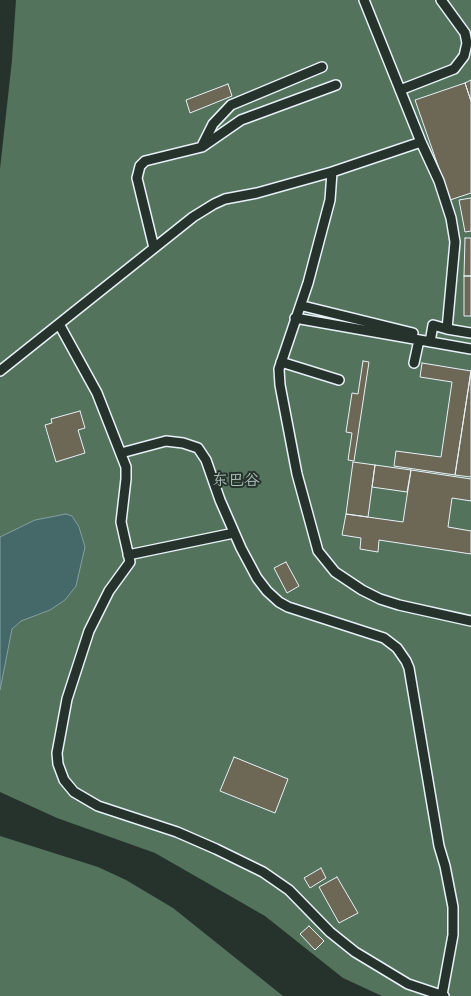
<!DOCTYPE html>
<meta charset="utf-8">
<style>
body{margin:0}
canvas{display:block;background:#26332d}
</style>
<canvas width="471" height="996"></canvas>
<script>
const ctx = document.querySelector('canvas').getContext('2d');
ctx.lineJoin = 'round';
function fillPath(path, color) { ctx.fillStyle = color; ctx.fill(path, 'evenodd'); }
const shape = rows => new Path2D(rows.map(r => 'M' + r).join(''));
function strokePath(path, color, width, dash) { ctx.strokeStyle = color; ctx.lineWidth = width; ctx.lineCap = dash ? 'butt' : 'round'; ctx.setLineDash(dash || []); ctx.stroke(path); }
function label(font, color, halo, rows, align = 'center') {
  ctx.font = font + ' Mali,"LXGW WenKai TC",sans-serif'; ctx.lineWidth = 4; ctx.setLineDash([]); ctx.textBaseline = 'middle'; ctx.strokeStyle = halo; ctx.fillStyle = color; for (const [text, x, y, turn = 0] of rows) {
    ctx.save(); ctx.translate(x, y); ctx.rotate((+turn || 0) * Math.PI / 180); ctx.textAlign = isNaN(turn) ? turn : align; if (halo) ctx.strokeText(text, 0, 0); ctx.fillText(text, 0, 0); ctx.restore();
  }
}
fillPath(shape([
 [16,0,471,0,471,996,382,996,343,978,265,916,155,853,57,818,0,792,0,169,12,60],
 [0,836,98,867,126,880,173,908,283,996,0,996]
]), '#53735c');
const water = shape([
 [66,514,72,516,79,527,85,547,76,586,65,600,50,610,21,621,12,629,0,690,0,537,35,520,66,514]
]);
fillPath(water, '#446968');
strokePath(water, '#869fa2', 1);
const building = shape([
 [471,80,471,101,465,83,471,80],
 [465,83,471,101,471,193,450,200,415,100,465,83],
 [228,84,232,96,190,113,186,100,228,84],
 [471,198,471,231,465,232,459,200,471,198],
 [465,238,471,238,471,276,464,276,465,238],
 [464,276,471,276,471,316,464,316,464,276],
 [363,361,369,362,354,461,348,460,352,433,346,432,352,393,358,394,363,361],
 [422,363,471,371,455,475,394,466,396,451,441,457,452,382,420,377,422,363],
 [471,371,471,477,455,475,471,371],
 [80,411,85,428,78,430,85,453,56,462,45,425,52,423,51,419,80,411],
 [353,462,375,465,368,517,346,514,353,462],
 [375,465,411,470,407,492,372,487,375,465],
 [411,470,471,479,471,501,452,498,448,527,471,531,471,554,379,540,378,552,360,549,361,538,342,535,346,514,403,522,411,470],
 [286,562,299,586,287,593,274,568,286,562],
 [234,757,288,779,275,813,220,791,234,757],
 [321,868,326,878,310,888,304,878,321,868],
 [337,877,358,913,339,923,319,887,337,877],
 [309,926,324,941,315,950,300,934,309,926]
]);
fillPath(building, '#6d6756');
strokePath(building, '#e8f1f8', 1);
const service = shape([
 [364,0,421,142,439,181,451,218,455,242,447,329,433,325,430,342],
 [400,90,454,69,464,56,467,43,465,33,441,0],
 [202,146,213,124,231,105,322,67],
 [332,172,330,200,308,283,279,369,280,385,297,474,318,551,335,572,362,590,380,599,399,605,471,621],
 [154,248,137,178,140,166,145,161,202,147,241,120,336,85],
 [303,306,413,333],
 [295,318,471,349],
 [59,324,97,393,126,467,126,479,121,522,130,562,109,591,89,631,67,699,57,753,58,764,64,780,74,792,98,806,177,832,216,849,263,872,289,890,330,932,355,952,408,984,444,996],
 [447,329,471,333],
 [281,362,339,380],
 [414,363,419,340],
 [0,371,193,217,214,204,225,199,257,193,332,172,421,142],
 [121,453,166,441,183,443,198,448,206,460,220,500,241,548,257,578,267,591,279,602,288,607,384,638,397,648,406,661,409,668,439,846,445,866,453,907,453,935,442,995],
 [128,555,234,533]
]);
strokePath(service, '#e8f1f8', 12);
strokePath(service, '#26332d', 9);
label('16px', '#acbfba', '#26332d', [
 ["东巴谷",236,480]
]);
</script>
